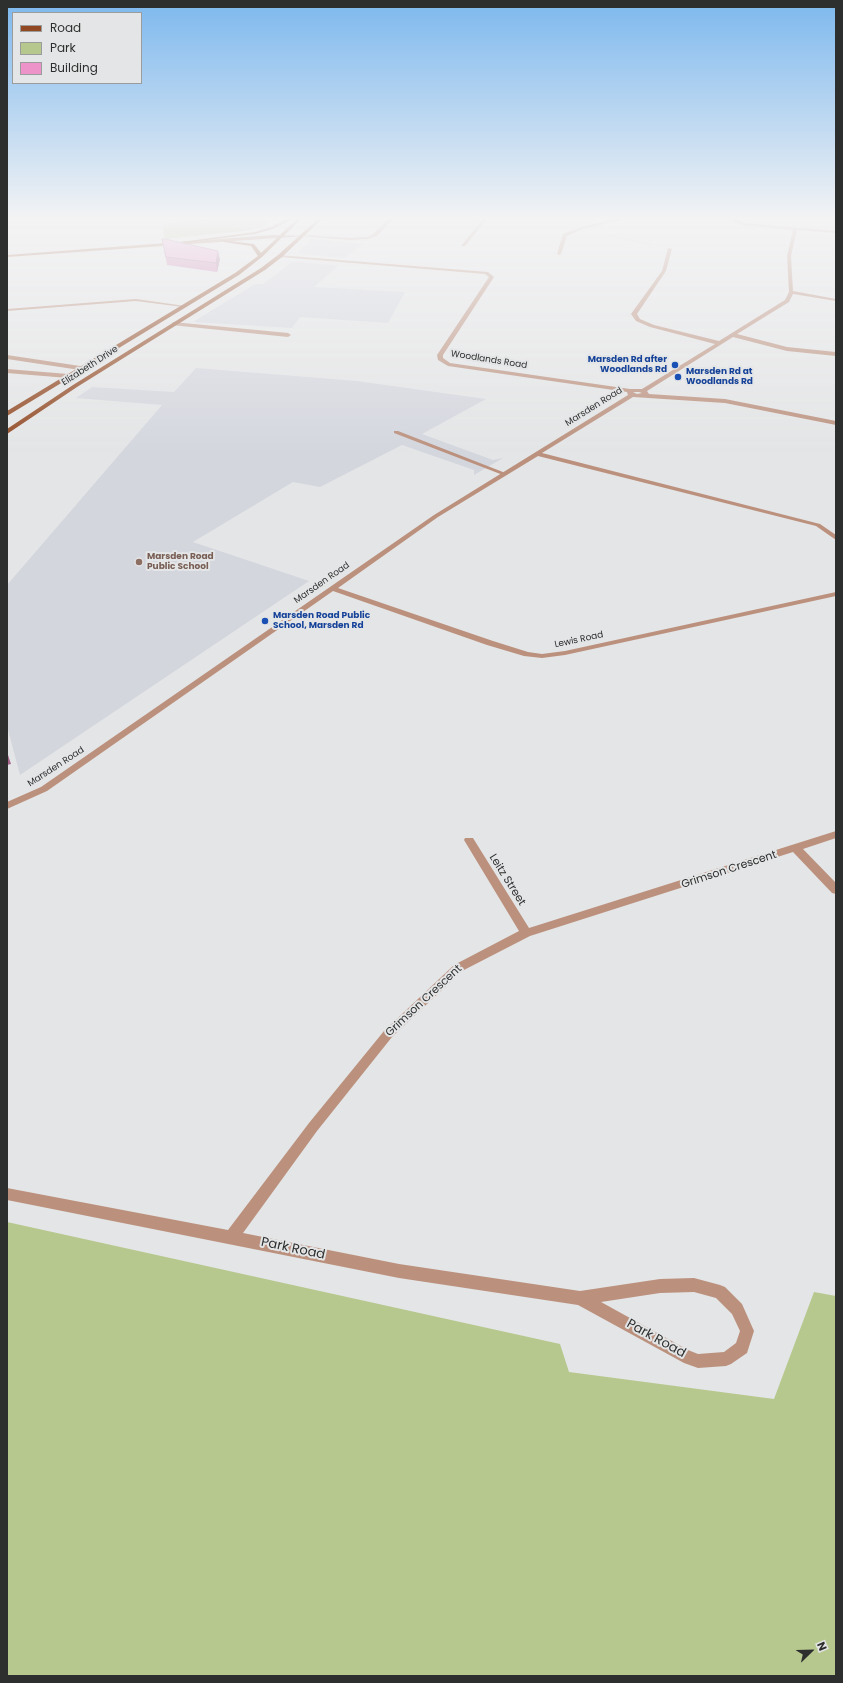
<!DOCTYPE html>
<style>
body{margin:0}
#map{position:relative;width:843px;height:1683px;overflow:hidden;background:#e4e5e6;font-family:Poppins,sans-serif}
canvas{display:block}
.frame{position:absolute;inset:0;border:8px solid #2d2e2e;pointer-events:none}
.legend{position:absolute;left:12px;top:12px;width:130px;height:72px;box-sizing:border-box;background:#e4e5e6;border:1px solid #9b9c9c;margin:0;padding:5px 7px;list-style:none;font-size:12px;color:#2d2e2e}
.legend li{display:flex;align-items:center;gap:8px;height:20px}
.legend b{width:20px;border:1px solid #9b9c9c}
.north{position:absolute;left:791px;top:1631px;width:40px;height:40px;-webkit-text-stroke:3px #e4e5e6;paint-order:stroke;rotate:67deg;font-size:11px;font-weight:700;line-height:16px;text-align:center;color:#2d2e2e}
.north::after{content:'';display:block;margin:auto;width:14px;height:18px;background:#2d2e2e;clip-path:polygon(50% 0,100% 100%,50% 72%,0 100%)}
</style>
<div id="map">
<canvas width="843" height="1683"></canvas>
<div class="frame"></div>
<ul class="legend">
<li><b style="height:5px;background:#914923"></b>Road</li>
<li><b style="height:11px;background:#b6c88d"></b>Park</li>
<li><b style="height:11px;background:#ee93ca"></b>Building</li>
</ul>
<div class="north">N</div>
</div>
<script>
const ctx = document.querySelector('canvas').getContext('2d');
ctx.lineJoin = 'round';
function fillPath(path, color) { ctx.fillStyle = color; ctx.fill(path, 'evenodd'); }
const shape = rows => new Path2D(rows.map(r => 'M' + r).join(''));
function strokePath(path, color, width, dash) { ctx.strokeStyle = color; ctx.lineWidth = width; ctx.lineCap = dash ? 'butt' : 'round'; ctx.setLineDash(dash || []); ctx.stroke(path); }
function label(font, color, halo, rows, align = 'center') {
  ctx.font = font + ' Poppins,sans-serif'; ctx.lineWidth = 4; ctx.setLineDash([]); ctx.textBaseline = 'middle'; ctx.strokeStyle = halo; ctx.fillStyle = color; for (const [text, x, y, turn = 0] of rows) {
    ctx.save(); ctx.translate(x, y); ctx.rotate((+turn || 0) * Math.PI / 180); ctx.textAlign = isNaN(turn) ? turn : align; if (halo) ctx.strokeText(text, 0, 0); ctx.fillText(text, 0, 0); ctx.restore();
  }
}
fillPath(shape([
 [312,239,363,244,344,258,301,254,298,252],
 [292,262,339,265,314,287,405,292,388,323,300,317,292,328,193,322,255,284,263,284],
 [196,368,357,381,486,399,422,434,493,460,503,458,474,475,474,470,402,445,320,487,293,482,193,542,309,581,20,775,7,726,7,585,162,405,76,398,92,387,174,392]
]), '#d4d6de');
fillPath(shape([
 [205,219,269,219,264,227,245,231,165,239,162,224],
 [7,1222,560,1344,569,1372,774,1399,814,1292,836,1296,836,1676,7,1676]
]), '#b6c88d');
strokePath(shape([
 [608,235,653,245]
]), '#919293', 1, [0.5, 1.5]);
fillPath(shape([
 [173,322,288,333,291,335,288,337,171,325,173,322],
 [7,355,80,366,83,368,80,370,7,359,7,355],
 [7,369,68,374,71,376,68,378,7,373,7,369],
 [394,431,398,431,508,474,503,475,394,433,394,431]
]), '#bb917e');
fillPath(shape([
 [389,219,393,219,377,236,368,239,349,240,301,236,303,235,349,238,367,237,373,234,389,219],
 [483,219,487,219,465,246,461,246,483,219],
 [617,219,623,219,583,229,567,236,561,254,559,255,557,254,563,234,581,227,617,219],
 [733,219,737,219,743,223,836,231,836,233,797,230,791,256,793,291,836,299,836,301,793,294,789,302,737,334,787,347,836,352,836,356,787,351,733,337,647,391,649,394,725,399,836,421,836,425,725,403,633,397,542,453,820,524,836,535,836,540,816,526,538,456,438,517,338,588,493,641,528,652,542,654,565,651,836,592,836,596,565,655,542,658,524,656,487,645,333,591,47,791,7,809,7,802,41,787,434,515,628,395,627,392,448,366,438,360,437,355,489,277,485,274,280,257,278,255,488,272,494,277,443,355,443,358,450,363,630,389,642,389,715,344,650,327,636,321,631,314,662,271,668,248,672,249,666,271,637,314,640,319,654,325,719,341,785,300,789,292,787,256,793,230,742,225,734,222,733,219],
 [633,392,639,392,642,393,637,394,633,392],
 [136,299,185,306,183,307,136,301,7,311,7,309,136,299],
 [836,831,836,838,803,849,836,883,836,894,832,893,793,852,530,936,462,971,392,1037,317,1131,243,1233,399,1264,580,1291,660,1279,694,1278,720,1285,725,1287,742,1304,754,1331,747,1353,731,1364,726,1366,698,1368,684,1363,578,1305,399,1278,7,1200,7,1188,228,1230,309,1123,384,1031,454,965,519,931,464,840,465,838,473,838,529,928,836,831],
 [694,1292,716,1298,732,1314,740,1331,736,1343,724,1352,698,1354,688,1350,601,1302,660,1293,694,1292]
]), '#bb917e');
fillPath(shape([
 [272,235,305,236,7,257,7,255,272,235]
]), '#a3684b');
fillPath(shape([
 [287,219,292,219,273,229,255,234,168,245,166,244,255,232,271,227,287,219],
 [297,219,301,219,262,257,239,275,7,416,7,411,235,273,258,256,251,246,224,242,222,240,254,244,261,253,297,219],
 [318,219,322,219,282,257,265,270,77,387,7,434,7,429,73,385,261,268,278,255,318,219]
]), '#914923');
fillPath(shape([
 [162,239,220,259,217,272,167,265]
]), '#cd7eae');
fillPath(shape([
 [218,251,220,259,217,272,216,263],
 [8,755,11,764,7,765,7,756]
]), '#a7678d');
const building = shape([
 [162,239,165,239,218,251,216,263,166,257,162,239]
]);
fillPath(building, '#ee93ca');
strokePath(building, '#a7678d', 1);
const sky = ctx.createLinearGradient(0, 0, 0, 454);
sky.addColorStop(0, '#7db8ee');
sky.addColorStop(0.48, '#f3f3f4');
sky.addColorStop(1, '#f3f3f400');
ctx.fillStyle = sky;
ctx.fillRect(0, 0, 843, 454);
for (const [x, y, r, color] of [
 [675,365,4,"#1a4fb4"],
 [678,377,4,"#1a4fb4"],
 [139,562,4,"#8d6e63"],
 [265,621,4,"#1a4fb4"]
]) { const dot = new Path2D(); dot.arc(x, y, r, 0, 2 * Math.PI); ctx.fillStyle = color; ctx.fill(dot); strokePath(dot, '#e4e5e6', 1.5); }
label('9px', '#2d2e2e', '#e4e5e6', [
 ["Woodlands Road",489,360,9],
 ["Elizabeth Drive",90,366,-33],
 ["Marsden Road",594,407,-32],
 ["Marsden Road",322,583,-35],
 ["Lewis Road",579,640,-12],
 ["Marsden Road",56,767,-33]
]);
label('bold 9px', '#164399', '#e4e5e6', [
 ["Marsden Rd after",667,360,"right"],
 ["Woodlands Rd",667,370,"right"],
 ["Marsden Rd at",686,372],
 ["Woodlands Rd",686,382],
 ["Marsden Road Public",273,616],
 ["School, Marsden Rd",273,626]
], 'left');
label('bold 9px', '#785e54', '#e4e5e6', [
 ["Marsden Road",147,557],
 ["Public School",147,567]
], 'left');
label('11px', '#2d2e2e', '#e4e5e6', [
 ["Grimson Crescent",729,870,-18],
 ["Leitz Street",507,880,58],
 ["Grimson Crescent",424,1001,-43]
]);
label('13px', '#2d2e2e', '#e4e5e6', [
 ["Park Road",293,1249,12],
 ["Park Road",656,1339,29]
]);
</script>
